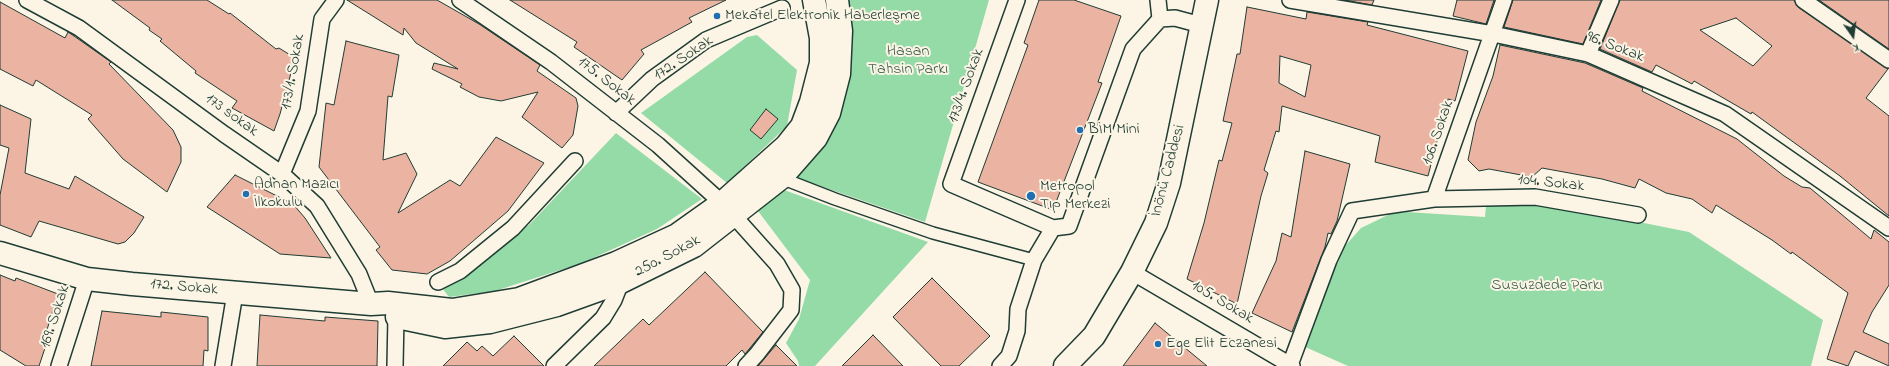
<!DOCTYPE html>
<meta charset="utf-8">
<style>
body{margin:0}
#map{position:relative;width:1889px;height:366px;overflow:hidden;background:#fcf5e5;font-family:"Indie Flower",sans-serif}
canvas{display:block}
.north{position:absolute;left:1833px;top:16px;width:40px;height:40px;-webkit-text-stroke:3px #fcf5e5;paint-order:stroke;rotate:166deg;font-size:11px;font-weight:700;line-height:16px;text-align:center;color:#1f3d34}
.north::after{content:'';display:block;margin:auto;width:14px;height:18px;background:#1f3d34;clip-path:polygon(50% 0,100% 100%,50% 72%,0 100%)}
</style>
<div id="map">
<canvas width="1889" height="366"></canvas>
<div class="north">K</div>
</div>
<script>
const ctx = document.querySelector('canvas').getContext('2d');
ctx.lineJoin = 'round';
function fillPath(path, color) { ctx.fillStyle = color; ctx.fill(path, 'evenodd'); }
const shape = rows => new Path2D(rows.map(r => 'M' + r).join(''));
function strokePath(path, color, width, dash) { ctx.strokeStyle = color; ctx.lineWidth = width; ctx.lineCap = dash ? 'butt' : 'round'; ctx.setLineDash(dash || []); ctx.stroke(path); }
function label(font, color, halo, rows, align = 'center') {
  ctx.font = font + ' "Indie Flower",sans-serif'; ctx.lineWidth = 4; ctx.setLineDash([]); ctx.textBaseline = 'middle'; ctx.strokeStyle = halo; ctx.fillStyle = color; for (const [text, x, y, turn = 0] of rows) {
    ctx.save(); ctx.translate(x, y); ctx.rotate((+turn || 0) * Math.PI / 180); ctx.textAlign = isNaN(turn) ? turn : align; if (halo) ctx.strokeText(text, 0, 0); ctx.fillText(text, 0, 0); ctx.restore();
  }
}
fillPath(shape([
 [845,0,989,0,925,222,791,176],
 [757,35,797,70,787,126,727,183,641,113,747,37],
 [616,133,702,199,657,229,582,263,495,291,449,297,442,288,529,225],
 [784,190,928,242,815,366,799,366,798,361,786,343,799,319,810,280,758,211],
 [1486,205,1554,205,1689,232,1823,320,1811,366,1348,366,1303,346,1344,247,1361,228,1390,214,1407,212,1485,217]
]), '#95dba8');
const building = shape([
 [112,0,207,0,229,14,230,13,276,49,279,48,295,58,280,114,274,131,232,108,237,101,195,73,196,71,160,41,162,39,149,30,150,28,112,0],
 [347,0,437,0,479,24,540,65,537,71,576,98,578,106,573,135,562,148,522,117,538,92,501,101,479,97,460,87,462,84,432,69,434,63,458,69,416,43,404,28,403,35,347,0],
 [510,0,726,0,689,18,692,22,641,50,644,54,622,80,574,47,577,42,510,0],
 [1039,0,1074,0,1121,16,1098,82,1102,83,1053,210,978,182,1028,45,1024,43,1039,0],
 [1344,0,1374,0,1372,5,1344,0],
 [1457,0,1494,0,1486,24,1453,16,1457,0],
 [1513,0,1601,0,1583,44,1504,27,1513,0],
 [1620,0,1794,0,1798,7,1888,69,1866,98,1889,116,1889,216,1840,176,1752,112,1751,114,1694,81,1692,84,1656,65,1652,72,1600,49,1620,0],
 [1736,18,1772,46,1753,66,1700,30,1736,18],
 [1819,0,1889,0,1889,49,1819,0],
 [0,2,65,38,68,32,74,36,111,62,109,64,173,130,181,147,181,162,167,192,123,159,88,119,92,115,36,80,33,86,0,69,0,2],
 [1247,7,1306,19,1307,12,1368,22,1367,25,1468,51,1455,101,1448,99,1428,176,1375,162,1380,136,1282,106,1279,132,1276,131,1264,170,1268,173,1261,196,1237,304,1187,279,1204,223,1219,160,1222,161,1232,123,1223,121,1237,54,1240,54,1247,7],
 [1280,56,1311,65,1305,97,1279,83,1280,56],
 [346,41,399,55,392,97,388,96,383,160,406,153,417,174,398,213,450,180,460,186,496,137,544,163,508,211,450,261,427,274,392,270,376,250,380,247,319,167,326,103,334,105,346,41],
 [1500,45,1585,63,1643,88,1642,91,1737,139,1784,176,1802,187,1810,188,1871,239,1874,230,1889,242,1889,285,1872,312,1863,332,1889,344,1889,366,1855,351,1848,366,1827,359,1848,293,1792,252,1791,254,1772,240,1716,205,1712,213,1692,199,1666,193,1639,179,1635,188,1602,179,1542,168,1532,177,1489,169,1479,171,1468,160,1476,122,1493,76,1500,45],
 [0,105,31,119,25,173,69,189,75,176,144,217,134,233,125,242,118,244,39,221,31,237,0,225,0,195,9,148,0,145,0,105],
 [766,109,778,119,761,139,750,130,766,109],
 [1305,151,1350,164,1337,221,1331,234,1328,233,1325,247,1292,332,1252,313,1276,261,1282,233,1291,237,1305,151],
 [235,175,293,204,305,218,331,258,280,254,207,207,235,175],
 [705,272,763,332,745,354,742,350,726,366,594,366,643,319,649,325,705,272],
 [0,275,15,281,16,278,58,294,42,346,45,348,39,366,26,366,0,350,0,275],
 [932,278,990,336,959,366,941,366,893,317,932,278],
 [102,311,161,317,161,312,208,317,208,351,204,350,203,366,91,366,102,311],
 [260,315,325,321,325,317,378,321,377,366,257,366,260,315],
 [1155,323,1207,366,1123,366,1155,323],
 [873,335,903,366,842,366,873,335],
 [514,336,544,366,443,366,467,342,477,351,482,346,493,356,514,336],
 [776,345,797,366,758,366,776,345]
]);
fillPath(building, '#ebb3a2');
strokePath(building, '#1f3d34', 1);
const pedestrian = shape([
 [781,178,835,199,933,233,1034,260]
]);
const minor = shape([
 [27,0,79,28,224,134,282,174,317,206,359,274,371,304],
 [460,0,551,62,658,145,722,203],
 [1017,0,951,184,1053,228],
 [1158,0,1160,19],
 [1290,0,1493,34,1588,54,1725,114,1889,228],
 [1803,0,1889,60],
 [1588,54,1611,0],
 [616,113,652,79,706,40,782,8],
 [282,174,308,111,322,19,336,0],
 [1434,199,1504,0],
 [734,216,777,264,792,290,791,310,757,354,746,366],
 [1132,272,1292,366],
 [438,282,460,271,513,228,575,161],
 [1290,365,1329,260,1352,211,1434,199,1535,197,1638,215],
 [59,366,87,279],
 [223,366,235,293],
 [395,366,396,316],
 [554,366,603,318,614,300,621,282],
 [1000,366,1009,356,1017,331,1018,309,1034,260,1053,228,1069,226,1133,49,1160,19,1175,18,1201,25]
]);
const secondary = shape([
 [0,253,87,279,132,284,371,304,388,303,452,310,519,299,616,263,677,235,722,203,786,146,802,126,811,102,821,63,821,38,814,0],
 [397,317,445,327,490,322,557,305,621,282,694,246,781,178,816,138,829,113,839,74,841,31,837,0]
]);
const primary = shape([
 [1065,366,1094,336,1132,272,1156,223,1169,183,1207,0]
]);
strokePath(pedestrian, '#1f3d34', 14);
strokePath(minor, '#1f3d34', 18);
strokePath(secondary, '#1f3d34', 25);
strokePath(primary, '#1f3d34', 25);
strokePath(pedestrian, '#fcf5e5', 11);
strokePath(minor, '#fcf5e5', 15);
strokePath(secondary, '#fcf5e5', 22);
strokePath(primary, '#fcf5e5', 22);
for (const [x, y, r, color] of [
 [717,16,4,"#1f6fb2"],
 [1080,130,4,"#1f6fb2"],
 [246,194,4,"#1f6fb2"],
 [1031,196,5,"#1f6fb2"],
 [1158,344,4,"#1f6fb2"]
]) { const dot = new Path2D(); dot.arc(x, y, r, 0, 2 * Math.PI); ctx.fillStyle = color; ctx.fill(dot); strokePath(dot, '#fcf5e5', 1.5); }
label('16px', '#1f3d34', '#fcf5e5', [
 ["Mekatel Elektronik Haberleşme",725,16],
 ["BİM Mini",1088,130],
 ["Adnan Mazıcı",254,185],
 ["İlkokulu",254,203],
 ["Metropol",1040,187],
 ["Tıp Merkezi",1040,205],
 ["Ege Elit Eczanesi",1166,344]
], 'left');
label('16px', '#1f3d34', '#fcf5e5', [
 ["96. Sokak",1615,48,21],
 ["172. Sokak",684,59,-34],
 ["173/1. Sokak",294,72,-80],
 ["175. Sokak",606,82,38],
 ["173/4. Sokak",967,86,-70],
 ["173 sokak",231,116,36],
 ["106. Sokak",1439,133,-71],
 ["İnönü Caddesi",1169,171,-75],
 ["104. Sokak",1551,184,6],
 ["250. Sokak",668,257,-28],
 ["172. Sokak",184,288,5],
 ["105. Sokak",1222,303,31],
 ["169. Sokak",56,317,-72]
]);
label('16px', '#375d4b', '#fcf5e5', [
 ["Hasan",908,52],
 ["Tahsin Parkı",908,70],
 ["Susuzdede Parkı",1547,286]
]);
</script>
